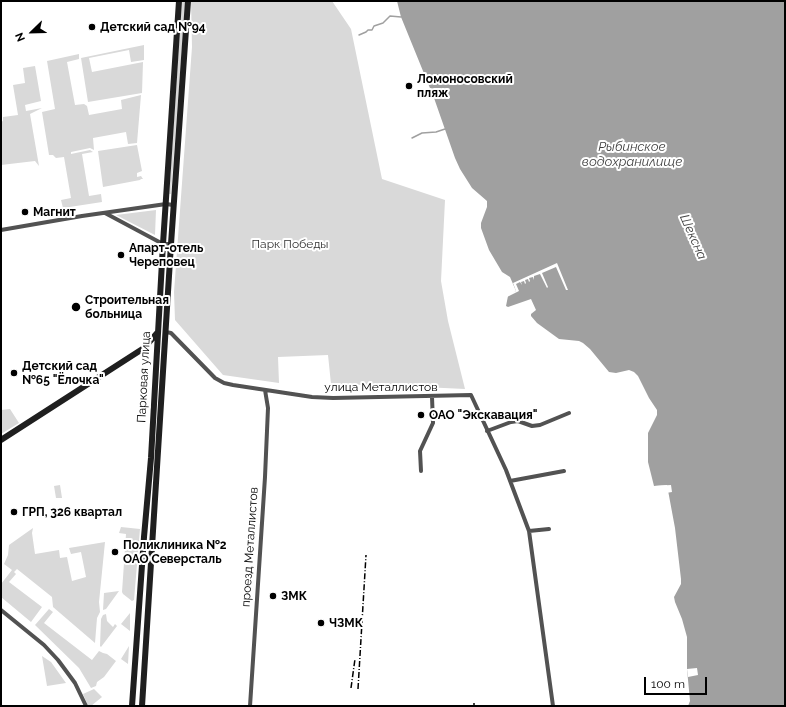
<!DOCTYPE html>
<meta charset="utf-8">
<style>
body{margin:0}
#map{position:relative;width:786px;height:707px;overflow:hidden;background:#fff;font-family:Raleway,sans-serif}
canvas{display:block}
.frame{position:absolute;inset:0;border:2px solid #000;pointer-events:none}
.north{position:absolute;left:12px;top:12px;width:40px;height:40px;-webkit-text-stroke:3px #fff;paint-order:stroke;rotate:247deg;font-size:11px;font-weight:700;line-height:16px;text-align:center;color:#000}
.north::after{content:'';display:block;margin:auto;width:14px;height:18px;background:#000;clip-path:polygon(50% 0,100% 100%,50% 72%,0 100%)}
.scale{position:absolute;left:644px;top:677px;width:63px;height:18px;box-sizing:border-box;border:2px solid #000;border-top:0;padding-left:5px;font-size:12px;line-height:14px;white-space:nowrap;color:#000;-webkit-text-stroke:3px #fff;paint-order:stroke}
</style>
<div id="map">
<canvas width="786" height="707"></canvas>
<div class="frame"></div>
<div class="north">N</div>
<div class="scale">100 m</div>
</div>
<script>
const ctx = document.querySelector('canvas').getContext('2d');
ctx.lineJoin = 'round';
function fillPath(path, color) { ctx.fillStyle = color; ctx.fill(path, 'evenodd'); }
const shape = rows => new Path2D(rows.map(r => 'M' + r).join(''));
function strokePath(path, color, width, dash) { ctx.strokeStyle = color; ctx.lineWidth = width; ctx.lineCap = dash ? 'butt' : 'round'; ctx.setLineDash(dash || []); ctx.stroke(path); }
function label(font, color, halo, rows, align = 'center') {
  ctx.font = font + ' Raleway,sans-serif'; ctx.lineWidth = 4; ctx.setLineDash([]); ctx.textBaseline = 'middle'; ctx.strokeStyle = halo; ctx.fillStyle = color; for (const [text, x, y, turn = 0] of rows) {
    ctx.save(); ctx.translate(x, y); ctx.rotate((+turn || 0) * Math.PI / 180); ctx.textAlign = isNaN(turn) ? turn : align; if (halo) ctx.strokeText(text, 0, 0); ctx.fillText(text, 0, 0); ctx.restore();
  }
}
fillPath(shape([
 [182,1,185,1,185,6,171,194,169,194],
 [191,1,332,1,351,29,382,179,445,200,441,281,448,321,465,389,402,386,331,384,328,355,278,357,279,383,223,375,175,320,174,292,192,47],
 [144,45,144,60,131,62,129,50,89,58,92,72,143,62,142,93,88,102,81,58],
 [79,54,79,59,67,62,75,105,84,104,87,106,89,115,122,109,121,100,141,95,137,143,128,144,126,132,93,138,94,150,90,148,71,152,71,154,90,150,93,152,82,154,89,196,101,194,102,202,63,208,61,200,71,198,64,157,56,158,53,155,49,155,42,112,55,109,47,61],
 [35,66,41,101,25,105,26,111,42,108,30,114,39,166,35,161,1,165,1,122,3,121,3,117,18,115,13,85,25,83,23,68],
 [137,145,142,171,137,173,137,177,141,176,143,179,141,179,140,180,103,187,98,151],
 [156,210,155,235,116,215],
 [10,409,19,423,1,434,1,410],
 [60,485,62,498,56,498,54,486],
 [121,527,140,529,134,600,132,601,123,594,122,592,126,534,119,533],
 [33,528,32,533,35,554,59,550,60,558,67,557,72,581,86,577,81,552,71,554,69,548,105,542,99,602,100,612,97,618,95,643,53,607,52,597,17,569,14,572,16,574,9,582,42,607,31,622,1,597,1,584,12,570,4,564,8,555,9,545],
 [119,591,106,609,103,610,104,593],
 [49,609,53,612,44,623,92,660,99,651,103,653,107,654,116,661,104,677,97,682,96,686,91,688,79,668,35,625],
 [130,613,130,631,121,624],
 [106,614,107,621,113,627,115,624,117,626,101,647,100,646,101,619,103,615],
 [129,646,128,664,121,659],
 [42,656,51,662,66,683,47,686],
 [94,689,102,697,91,706,88,706,83,694]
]), '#d9d9d9');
fillPath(shape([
 [397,1,785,1,785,706,688,706,690,701,687,669,687,637,682,619,675,602,674,597,681,584,681,579,675,528,667,485,654,486,648,462,648,433,657,415,657,410,649,398,638,376,634,372,629,370,616,373,609,372,590,349,583,343,579,341,559,339,537,323,531,316,531,314,536,310,531,299,508,307,506,306,508,296,516,291,510,277,502,272,489,250,481,228,481,223,487,207,487,201,472,188,460,169,455,158,434,98,401,17]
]), '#a0a0a0');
fillPath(shape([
 [557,263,568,290,566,290,556,267,542,273,548,287,547,288,540,274,534,276,534,280,533,277,529,278,530,281,529,282,528,279,525,280,526,283,525,284,524,281,521,282,522,285,520,282,516,284,519,291,507,297,506,295,516,291,513,283],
 [671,485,672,492,666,493,665,487,654,488,654,486],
 [697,668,698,675,688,677,687,669]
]), '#fff');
strokePath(shape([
 [359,35,366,32,368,30,372,30,374,26,383,23,390,16,401,17],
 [412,138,422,133,436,132,445,129]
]), '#a0a0a0', 1.5);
strokePath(shape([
 [105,213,163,244,171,244],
 [1,230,82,216,166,204,173,205],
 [166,332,171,333,215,378,224,383,233,385,312,397,333,398,471,395,506,470,529,531,553,706],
 [487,431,511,422,518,421,532,426,540,425,569,413],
 [421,471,420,451,433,423,432,397],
 [510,481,564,471],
 [529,531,549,529],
 [1,610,44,645,58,660,75,683,86,706],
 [250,706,265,477,268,408,265,390]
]), '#525252', 4);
strokePath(shape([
 [1,440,144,348,158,332],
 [132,706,144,537,151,458,163,244,179,1],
 [142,706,171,244,188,1]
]), '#1f1f1f', 6);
strokePath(shape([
 [351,688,355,659],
 [358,689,366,555],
 [474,703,474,706]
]), '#000', 1.5, [6, 2, 1, 2]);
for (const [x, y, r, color] of [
 [92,27,4,"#000"],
 [409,86,4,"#000"],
 [25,212,4,"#000"],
 [121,255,4,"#000"],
 [76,307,5,"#000"],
 [14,373,4,"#000"],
 [421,415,4,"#000"],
 [14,512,4,"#000"],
 [115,552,4,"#000"],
 [273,596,4,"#000"],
 [321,623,4,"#000"]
]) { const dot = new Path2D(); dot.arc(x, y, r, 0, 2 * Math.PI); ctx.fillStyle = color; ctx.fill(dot); strokePath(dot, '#fff', 1.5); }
label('bold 12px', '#000', '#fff', [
 ["Детский сад №94",100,27],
 ["Ломоносовский",417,79],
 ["пляж",417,93],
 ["Магнит",33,212],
 ["Апарт-отель",129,248],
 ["Череповец",129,262],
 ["Строительная",85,300],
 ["больница",85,314],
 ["Детский сад",22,366],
 ["№65 \"Ёлочка\"",22,380],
 ["ОАО \"Экскавация\"",429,415],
 ["ГРП, 326 квартал",22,512],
 ["Поликлиника №2",123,545],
 ["ОАО Северсталь",123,559],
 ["ЗМК",281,596],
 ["ЧЗМК",329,623]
], 'left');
label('12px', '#303030', '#fff', [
 ["Парк Победы",290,244]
]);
label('12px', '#000', '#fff', [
 ["Парковая улица",144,377,-87],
 ["улица Металлистов",381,387],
 ["проезд Металлистов",250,547,-86]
]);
label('italic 13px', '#414141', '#fff', [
 ["Рыбинское",632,147],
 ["водохранилище",632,162],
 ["Шексна",693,237,66]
]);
</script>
